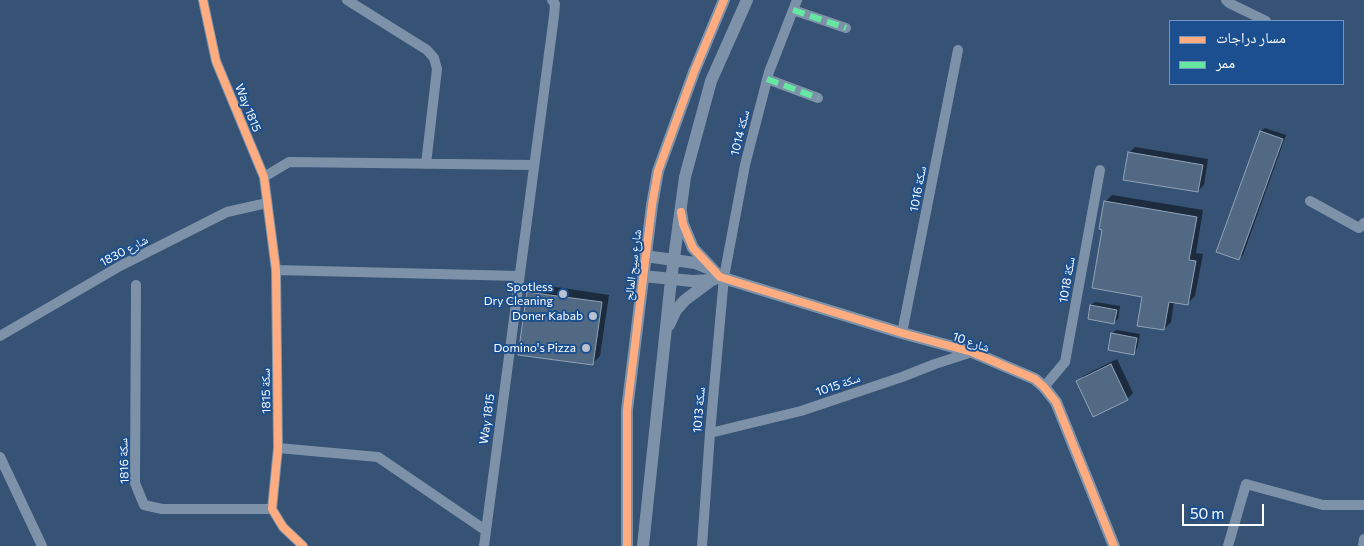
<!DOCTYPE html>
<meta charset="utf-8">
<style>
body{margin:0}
#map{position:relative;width:1364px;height:546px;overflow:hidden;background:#365274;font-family:Commissioner,"Noto Naskh Arabic",sans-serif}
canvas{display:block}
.legend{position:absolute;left:1169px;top:20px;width:175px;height:65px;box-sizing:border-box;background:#1b4f8f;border:1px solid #7695bc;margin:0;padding:6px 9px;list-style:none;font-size:15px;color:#fff}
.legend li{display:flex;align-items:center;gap:10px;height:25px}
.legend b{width:25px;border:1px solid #7695bc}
.scale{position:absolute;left:1182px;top:504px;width:82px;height:22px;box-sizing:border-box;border:2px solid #fff;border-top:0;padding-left:6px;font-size:15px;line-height:18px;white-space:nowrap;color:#fff;-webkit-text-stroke:4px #1b4f8f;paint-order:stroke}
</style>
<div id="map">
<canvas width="1364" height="546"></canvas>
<ul class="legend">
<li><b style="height:6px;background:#ffac80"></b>مسار دراجات</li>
<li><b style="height:6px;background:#66e7a1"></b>ممر</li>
</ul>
<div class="scale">50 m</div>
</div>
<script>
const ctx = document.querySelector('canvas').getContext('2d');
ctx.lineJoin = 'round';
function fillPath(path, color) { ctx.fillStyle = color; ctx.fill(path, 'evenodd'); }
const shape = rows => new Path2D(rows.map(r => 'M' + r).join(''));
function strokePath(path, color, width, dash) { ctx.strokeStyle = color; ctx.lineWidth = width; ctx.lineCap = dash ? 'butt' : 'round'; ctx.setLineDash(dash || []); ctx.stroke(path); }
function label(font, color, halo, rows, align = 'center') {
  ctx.font = font + ' Commissioner,"Noto Naskh Arabic",sans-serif'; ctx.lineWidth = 4; ctx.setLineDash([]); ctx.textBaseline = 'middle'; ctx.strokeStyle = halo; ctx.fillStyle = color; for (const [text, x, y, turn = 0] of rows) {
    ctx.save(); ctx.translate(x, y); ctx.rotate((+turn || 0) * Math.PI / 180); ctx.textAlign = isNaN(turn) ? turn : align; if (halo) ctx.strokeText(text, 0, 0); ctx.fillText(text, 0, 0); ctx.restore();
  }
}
fillPath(shape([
 [1265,128,1286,135,1243,255,1239,259,1261,131],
 [1135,147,1208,159,1204,185,1198,191,1129,153],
 [1112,195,1203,210,1196,253,1203,254,1195,296,1188,303,1174,301,1171,322,1164,329,1103,229,1105,202],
 [536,284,609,295,600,356,592,364,528,292],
 [1095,302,1120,306,1118,319,1114,322,1091,305],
 [1116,330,1140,334,1137,349,1133,353,1112,334],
 [1117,359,1133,393,1127,399,1078,381,1083,376]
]), '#0007');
const building = shape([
 [1260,131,1283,139,1239,260,1216,252,1260,131],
 [1128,152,1203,165,1198,192,1123,180,1128,152],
 [1104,201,1197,217,1189,260,1196,261,1188,305,1169,302,1164,330,1137,326,1142,297,1092,288,1102,230,1099,229,1104,201],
 [527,292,602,302,593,365,518,355,527,292],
 [1090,305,1117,310,1114,324,1088,319,1090,305],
 [1111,333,1137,338,1134,355,1108,350,1111,333],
 [1111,364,1128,400,1093,417,1076,381,1111,364]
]);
fillPath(building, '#526984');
strokePath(building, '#92a2b6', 1);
strokePath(shape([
 [203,0,216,61,264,177,276,270,278,448,272,509,283,527,303,546],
 [347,0,427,50,434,58,437,69,426,164],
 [1226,0,1229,3,1266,21],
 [793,10,846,28],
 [767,79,818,98],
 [264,177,289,162,533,165],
 [1310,201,1359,228,1364,223],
 [276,270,519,276],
 [136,285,135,483,144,505,162,509,272,509],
 [902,333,958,50],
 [0,336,120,266,227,212,267,203],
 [1044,387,1065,362,1100,170],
 [710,433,801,411,902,377,935,364,972,352],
 [278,448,378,457,485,530],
 [0,457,42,546],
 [484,546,554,16,555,4,552,0],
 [702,546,710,433,724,277,745,165,769,72,797,0],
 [1228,546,1246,484,1323,505,1364,505],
 [1363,546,1364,539]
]), '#7d92a8', 10);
strokePath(shape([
 [681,212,683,224,693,248,720,277,902,333,972,352,1035,379,1044,387,1056,402,1114,546],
 [645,256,695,263,710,269],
 [643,276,692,281,712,280],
 [669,325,676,310,685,300,712,280,720,277],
 [627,546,627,410,652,205,658,171,694,72,724,0],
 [643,546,671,280,685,177,711,81,747,0]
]), '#7d92a8', 12);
strokePath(shape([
 [793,10,846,28],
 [767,79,818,98]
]), '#66e7a1', 6, [12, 6]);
strokePath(shape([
 [203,0,216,61,264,177,276,270,278,448,272,509,283,527,303,546],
 [681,212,683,224,693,248,720,277,902,333,972,352,1035,379,1044,387,1056,402,1114,546],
 [627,546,627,410,652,205,658,171,694,72,724,0]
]), '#ffac80', 8);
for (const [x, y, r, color] of [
 [563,294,5,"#b9c2ce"],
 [593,316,5,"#b9c2ce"],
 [586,348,5,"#b9c2ce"]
]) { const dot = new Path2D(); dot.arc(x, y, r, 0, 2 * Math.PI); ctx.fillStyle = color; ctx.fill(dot); strokePath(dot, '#1b4f8f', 2); }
label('12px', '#fff', '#1b4f8f', [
 ["Way 1815",248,108,68],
 ["سكة 1014",740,133,-76],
 ["سكة 1016",918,189,-79],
 ["1830 شارع",124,251,-28],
 ["شارع سيح المالح",633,265,-83],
 ["سكة 1018",1067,280,-80],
 ["شارع 10",971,342,19],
 ["سكة 1015",838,385,-19],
 ["سكة 1815",266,391,-91],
 ["سكة 1013",699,410,-85],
 ["Way 1815",487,419,-82],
 ["سكة 1816",124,461,-92]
]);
label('12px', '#fff', '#1b4f8f', [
 ["Spotless",553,287],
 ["Dry Cleaning",553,301],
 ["Doner Kabab",583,316],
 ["Domino's Pizza",576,348]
], 'right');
</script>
